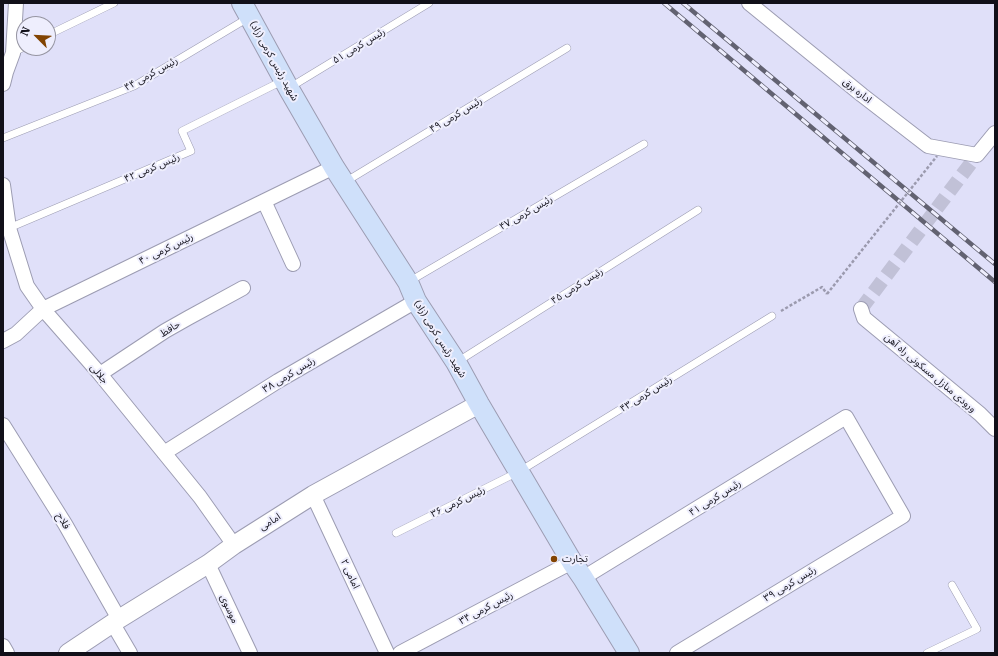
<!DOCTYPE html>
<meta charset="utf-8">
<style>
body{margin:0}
#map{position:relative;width:998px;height:656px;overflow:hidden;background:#e0e0f9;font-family:"Roboto Serif",serif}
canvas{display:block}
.frame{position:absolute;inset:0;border:4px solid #111019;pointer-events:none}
.north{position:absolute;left:16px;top:16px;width:40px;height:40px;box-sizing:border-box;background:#eeeefd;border:1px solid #9695a2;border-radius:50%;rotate:294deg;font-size:11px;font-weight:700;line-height:16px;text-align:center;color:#111019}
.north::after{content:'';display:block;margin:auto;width:14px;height:18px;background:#824402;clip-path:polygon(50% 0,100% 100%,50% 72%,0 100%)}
</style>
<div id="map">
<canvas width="998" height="656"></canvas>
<div class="frame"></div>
<div class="north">N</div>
</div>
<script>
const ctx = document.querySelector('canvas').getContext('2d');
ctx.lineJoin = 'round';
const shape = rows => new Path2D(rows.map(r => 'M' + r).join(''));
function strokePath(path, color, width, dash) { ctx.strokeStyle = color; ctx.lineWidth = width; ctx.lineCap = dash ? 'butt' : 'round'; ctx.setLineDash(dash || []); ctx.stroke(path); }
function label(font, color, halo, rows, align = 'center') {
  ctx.font = font + ' "Roboto Serif","Noto Sans Arabic",serif'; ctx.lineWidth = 4; ctx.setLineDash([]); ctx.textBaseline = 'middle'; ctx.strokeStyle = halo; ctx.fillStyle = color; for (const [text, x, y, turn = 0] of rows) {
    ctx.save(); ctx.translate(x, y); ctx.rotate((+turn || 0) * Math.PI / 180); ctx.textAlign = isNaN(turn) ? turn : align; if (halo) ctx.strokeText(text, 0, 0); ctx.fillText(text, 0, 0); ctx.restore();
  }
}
strokePath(shape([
 [861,309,977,155]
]), '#c1c1d7', 14, [14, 7]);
const service = shape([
 [48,35,114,3],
 [13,53,24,47],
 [289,88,429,3],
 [3,138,134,86,248,18],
 [345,182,567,48],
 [9,228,191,151,182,131,282,81],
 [410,281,644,144],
 [457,362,698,210],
 [396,533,520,471,772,316],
 [927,653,977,629,952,585]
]);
const minor = shape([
 [749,3,862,95,928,146,977,155,995,133],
 [3,84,6,72,13,53,16,3],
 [3,185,9,228,27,286,43,309,100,374,200,497,234,545],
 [264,201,293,264],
 [861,309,864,318,980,414,995,429],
 [3,341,16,334,43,309,334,167],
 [100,374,165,331,188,318,243,288],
 [3,425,65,524,119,619],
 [164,453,278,381,416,301],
 [313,495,387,653],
 [208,564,250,653],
 [583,578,846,417,903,516,677,653],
 [113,624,130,653],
 [3,646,7,653],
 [400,653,572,562]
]);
const tertiary = shape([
 [68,653,119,619,208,564,234,545,313,495,479,404]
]);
const secondary = shape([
 [242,3,289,89,334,167,408,282,416,301,456,362,479,404,572,562,583,578,629,653]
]);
strokePath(service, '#9c9cb2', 8);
strokePath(minor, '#9c9cb2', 16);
strokePath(tertiary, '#9c9cb2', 20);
strokePath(secondary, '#9c9cb2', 22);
strokePath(shape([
 [781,311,822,287,827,294]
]), '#9b9aae', 2.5, [3, 2]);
strokePath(service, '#fff', 7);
strokePath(minor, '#fff', 14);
strokePath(tertiary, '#fff', 18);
strokePath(secondary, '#cfe0fa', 20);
const rail = shape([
 [664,3,995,282],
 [683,3,995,264]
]);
strokePath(rail, '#626271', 4.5);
strokePath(rail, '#eeeefd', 3, [9]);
strokePath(shape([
 [827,294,937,156]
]), '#9b9aae', 2.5, [3, 2]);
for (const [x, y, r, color] of [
 [554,559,4,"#824402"]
]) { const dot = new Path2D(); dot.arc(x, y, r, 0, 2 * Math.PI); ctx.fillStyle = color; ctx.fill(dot); strokePath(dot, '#eeeefd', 1.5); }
label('10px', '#111019', '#eeeefd', [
 ["رئیس کرمی ۵۱",359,46,-31],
 ["شهید رئیس کرمی (زاد)",274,61,61],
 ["رئیس کرمی ۴۴",151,74,-29],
 ["اداره برق",857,91,38],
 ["رئیس کرمی ۴۹",456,115,-31],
 ["رئیس کرمی ۴۲",152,168,-23],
 ["رئیس کرمی ۴۷",526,213,-30],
 ["رئیس کرمی ۴۰",166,249,-26],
 ["رئیس کرمی ۴۵",577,286,-32],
 ["حافظ",170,329,-32],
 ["شهید رئیس کرمی (زاد)",440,339,58],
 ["ورودی منازل مسکونی راه آهن",930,373,40],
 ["جلالی",99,374,50],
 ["رئیس کرمی ۳۸",289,375,-31],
 ["رئیس کرمی ۴۳",646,394,-32],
 ["رئیس کرمی ۴۱",715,498,-32],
 ["رئیس کرمی ۳۶",458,502,-26],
 ["فلاح",63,521,59],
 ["امامی",270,522,-32],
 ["امامی ۲",350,574,65],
 ["رئیس کرمی ۳۹",790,584,-31],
 ["رئیس کرمی ۳۴",486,608,-28],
 ["موسوی",229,609,65]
]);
label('10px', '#111019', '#eeeefd', [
 ["تجارت",562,559]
], 'left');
</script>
